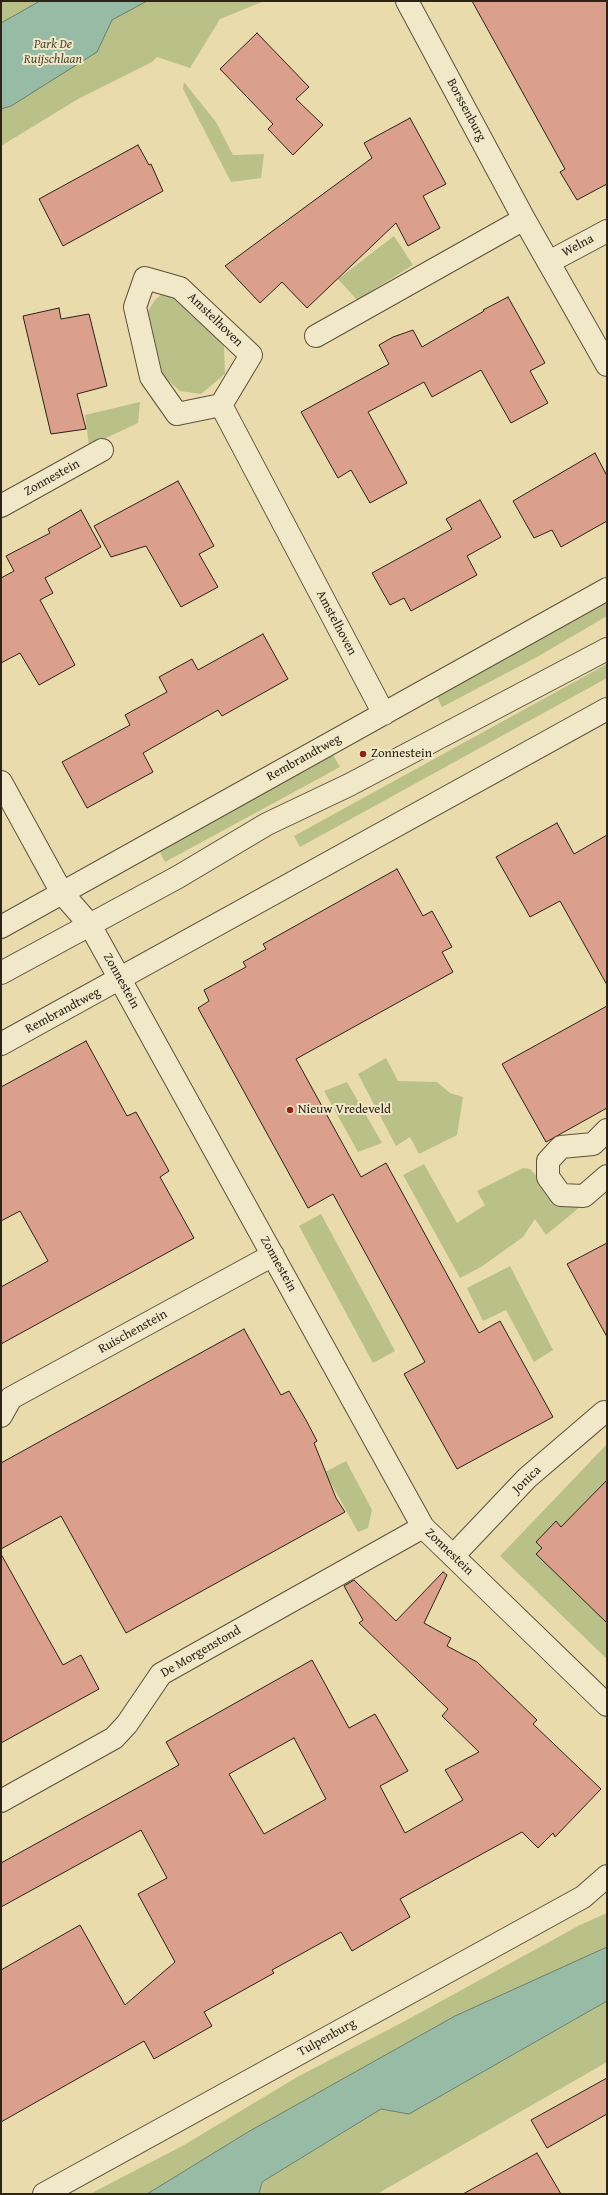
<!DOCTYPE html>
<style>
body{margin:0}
#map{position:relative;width:608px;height:2195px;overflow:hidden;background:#eadbad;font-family:"Gentium Book Plus",serif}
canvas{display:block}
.frame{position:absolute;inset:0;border:2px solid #2d2318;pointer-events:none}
</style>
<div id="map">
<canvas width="608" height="2195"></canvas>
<div class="frame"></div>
</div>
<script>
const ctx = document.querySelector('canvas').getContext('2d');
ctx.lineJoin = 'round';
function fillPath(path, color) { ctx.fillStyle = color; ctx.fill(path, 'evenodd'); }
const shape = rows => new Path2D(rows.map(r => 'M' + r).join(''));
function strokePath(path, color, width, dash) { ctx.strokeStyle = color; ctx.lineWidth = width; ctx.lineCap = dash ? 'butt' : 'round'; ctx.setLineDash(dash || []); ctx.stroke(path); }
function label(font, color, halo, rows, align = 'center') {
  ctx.font = font + ' "Gentium Book Plus",serif'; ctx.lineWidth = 4; ctx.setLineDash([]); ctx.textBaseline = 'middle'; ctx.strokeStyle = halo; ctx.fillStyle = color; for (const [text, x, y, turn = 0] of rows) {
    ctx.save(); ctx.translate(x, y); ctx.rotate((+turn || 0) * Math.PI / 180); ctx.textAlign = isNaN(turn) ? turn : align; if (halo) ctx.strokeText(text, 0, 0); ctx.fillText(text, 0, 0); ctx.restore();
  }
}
fillPath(shape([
 [1,1,264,1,220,19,190,68,157,57,152,62,78,99,1,146],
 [184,82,216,122,233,155,264,154,261,178,231,182,183,89],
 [394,236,413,265,357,300,338,279],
 [162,294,174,294,224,346,225,374,201,394,180,391,163,376,148,311,155,300],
 [140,402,138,423,89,446,85,415],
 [607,602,607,616,537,657,442,707,437,697],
 [607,664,607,678,300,847,294,836],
 [333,755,340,767,165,862,159,850],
 [386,1058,398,1081,437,1082,450,1093,463,1097,457,1135,419,1154,410,1137,396,1146,358,1074],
 [347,1082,382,1143,358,1152,324,1091],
 [424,1164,457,1223,485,1205,477,1191,523,1168,530,1169,560,1202,586,1202,546,1235,535,1219,523,1237,481,1267,460,1278,403,1175],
 [321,1214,395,1351,373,1363,299,1226],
 [510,1266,553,1350,534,1362,506,1310,483,1321,467,1288],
 [607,1444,607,1659,500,1556],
 [346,1461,372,1510,368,1528,358,1532,325,1472],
 [607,1913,607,1947,455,2016,248,2132,147,2194,90,2194,184,2145,299,2076,405,2021,580,1925],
 [607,2001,607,2062,377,2194,259,2194,262,2182,381,2109,409,2114]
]), '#b9c088');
const water = shape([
 [40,1,147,1,112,20,97,52,11,106,1,109,1,23,40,1],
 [607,1947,607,2001,409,2114,381,2109,262,2182,259,2194,147,2194,248,2132,455,2016,607,1947]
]);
fillPath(water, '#98bba6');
strokePath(water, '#6d7e6d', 1);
const building = shape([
 [472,1,607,1,607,184,577,200,560,172,565,169,472,1],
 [257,33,309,87,296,99,323,125,293,155,268,129,273,124,220,69,257,33],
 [410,118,446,184,423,196,440,228,408,246,396,223,307,308,282,282,260,303,225,266,372,158,364,143,410,118],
 [138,145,149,165,151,164,163,191,63,246,39,199,138,145],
 [508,297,545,363,530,371,548,403,511,423,481,370,432,397,424,382,368,412,407,483,370,503,351,470,338,478,301,412,389,364,379,345,393,337,413,330,422,347,484,311,483,310,508,297],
 [59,308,61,319,89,314,107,386,77,394,86,429,51,434,23,316,59,308],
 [595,453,607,476,607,521,561,547,552,530,534,538,513,501,595,453],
 [178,481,214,546,199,554,218,587,181,607,146,546,111,557,94,526,178,481],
 [480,500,501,537,467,556,477,575,411,611,404,598,390,605,372,573,452,529,446,519,480,500],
 [81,510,101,547,45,578,53,593,40,600,75,665,39,685,20,653,1,663,1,578,14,571,6,556,50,533,48,529,81,510],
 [263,634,288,679,222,716,218,710,143,753,153,772,87,808,62,762,130,725,125,715,167,692,159,677,192,659,198,670,263,634],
 [557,823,574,854,607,835,607,985,560,901,530,917,496,857,557,823],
 [397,869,423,916,432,911,452,947,442,952,453,972,296,1059,361,1177,386,1163,479,1333,500,1321,553,1417,457,1469,404,1374,425,1362,333,1194,308,1208,198,1008,209,1001,204,990,246,967,243,962,266,949,263,944,397,869],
 [607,1006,607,1108,546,1142,502,1064,607,1006],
 [86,1041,127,1116,136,1112,169,1171,160,1177,194,1238,1,1344,1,1287,48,1261,20,1211,1,1221,1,1087,86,1041],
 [607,1243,607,1337,567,1264,607,1243],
 [244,1329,281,1395,289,1391,306,1420,317,1441,314,1443,336,1498,345,1512,126,1633,61,1516,1,1549,1,1463,244,1329],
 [607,1480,607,1623,536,1554,542,1548,536,1542,556,1521,561,1527,607,1480],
 [1,1554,63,1665,81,1655,99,1689,1,1743,1,1554],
 [443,1572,447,1575,424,1623,451,1638,447,1646,477,1662,537,1720,533,1724,601,1789,555,1837,553,1833,538,1848,522,1832,400,1899,410,1917,352,1951,341,1932,272,1970,274,1973,204,2012,212,2026,154,2059,144,2041,1,2122,1,1970,80,1925,125,2005,175,1962,138,1894,167,1878,141,1830,1,1907,1,1863,179,1765,166,1742,312,1660,349,1728,375,1714,408,1771,380,1786,405,1833,463,1800,445,1770,479,1752,442,1716,448,1709,359,1623,363,1620,344,1586,354,1580,396,1621,443,1572],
 [294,1738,326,1799,264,1834,229,1774,294,1738],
 [607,2078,607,2114,547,2148,531,2120,607,2078],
 [537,2153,561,2194,463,2194,537,2153]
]);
fillPath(building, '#daa08b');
strokePath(building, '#2d2318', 1);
const minor = shape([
 [407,1,524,219,607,365],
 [549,262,607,231],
 [316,336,524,219],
 [221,405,177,414,151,377,135,307,145,278,180,288,251,355,221,405,384,714],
 [1,506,102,450],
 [1,782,62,893,90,925,423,1527,607,1705],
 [1,927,607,589],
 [1,973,178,877,267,824,349,785,607,649],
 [1,1044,607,709],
 [607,1130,593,1144,561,1147,548,1161,548,1177,561,1195,584,1196,607,1176],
 [1,1416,11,1398,273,1255],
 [453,1556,527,1478,604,1412,607,1413],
 [1,1801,114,1738,127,1724,161,1674,423,1527],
 [44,2194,583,1897,607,1876]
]);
strokePath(minor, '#5c513d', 24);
strokePath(minor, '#f1e8ca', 22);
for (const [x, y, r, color] of [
 [363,754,4,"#8f2418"],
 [290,1110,4,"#8f2418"]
]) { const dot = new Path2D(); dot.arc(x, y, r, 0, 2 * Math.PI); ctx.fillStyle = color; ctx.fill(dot); strokePath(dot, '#f1e8ca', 1.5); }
label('italic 13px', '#504a34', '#f1e8ca', [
 ["Park De",53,45],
 ["Ruijschlaan",53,60]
]);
label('13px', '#2d2318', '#f1e8ca', [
 ["Borssenburg",466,110,62],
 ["Welna",578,246,-28],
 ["Amstelhoven",215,320,44],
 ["Zonnestein",52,478,-29],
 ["Amstelhoven",336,623,62],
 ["Rembrandtweg",304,758,-29],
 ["Zonnestein",121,981,61],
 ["Rembrandtweg",63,1011,-28],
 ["Zonnestein",278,1264,61],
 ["Ruischenstein",133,1332,-29],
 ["Jonica",527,1480,-44],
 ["Zonnestein",449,1552,44],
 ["De Morgenstond",201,1652,-30],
 ["Tulpenburg",327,2038,-29]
]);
label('13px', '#2d2318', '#f1e8ca', [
 ["Zonnestein",371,754],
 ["Nieuw Vredeveld",298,1110]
], 'left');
</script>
